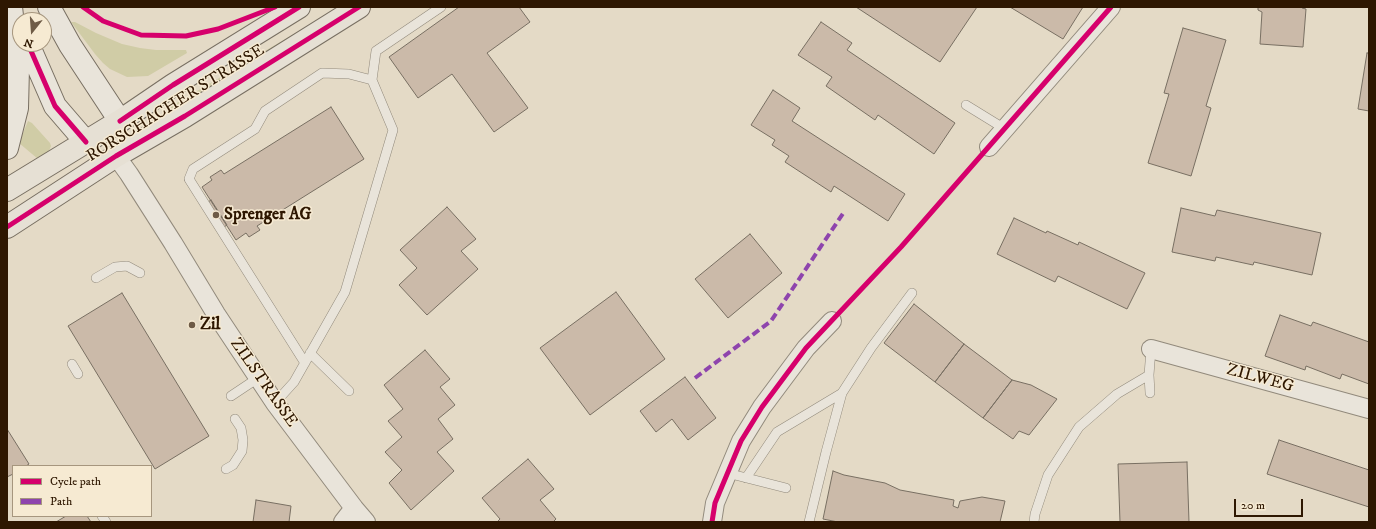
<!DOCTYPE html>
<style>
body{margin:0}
#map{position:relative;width:1376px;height:529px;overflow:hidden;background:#e4dac6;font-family:"IM FELL DW Pica",serif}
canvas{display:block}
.frame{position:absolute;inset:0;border:8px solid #2e1701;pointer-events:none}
.legend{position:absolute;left:12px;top:465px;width:140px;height:52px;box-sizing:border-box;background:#f6ead2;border:1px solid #a6967e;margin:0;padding:5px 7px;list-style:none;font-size:12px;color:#2e1701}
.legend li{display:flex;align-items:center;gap:8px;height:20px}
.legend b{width:20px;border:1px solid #a6967e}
.north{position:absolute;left:12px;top:12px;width:40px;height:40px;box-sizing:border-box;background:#f6ead2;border:1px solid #a6967e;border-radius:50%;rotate:197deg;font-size:11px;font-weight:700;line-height:16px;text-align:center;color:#2e1701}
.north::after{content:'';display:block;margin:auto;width:14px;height:18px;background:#6e5b46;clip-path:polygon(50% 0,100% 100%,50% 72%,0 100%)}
.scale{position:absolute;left:1234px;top:499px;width:69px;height:18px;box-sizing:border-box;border:2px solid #2e1701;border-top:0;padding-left:5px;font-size:12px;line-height:14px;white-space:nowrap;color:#2e1701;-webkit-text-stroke:3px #f6ead2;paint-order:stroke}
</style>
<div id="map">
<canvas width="1376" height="529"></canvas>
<div class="frame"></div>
<ul class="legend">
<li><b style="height:5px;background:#d6006c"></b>Cycle path</li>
<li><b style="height:5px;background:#8e44ad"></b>Path</li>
</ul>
<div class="north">N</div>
<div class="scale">20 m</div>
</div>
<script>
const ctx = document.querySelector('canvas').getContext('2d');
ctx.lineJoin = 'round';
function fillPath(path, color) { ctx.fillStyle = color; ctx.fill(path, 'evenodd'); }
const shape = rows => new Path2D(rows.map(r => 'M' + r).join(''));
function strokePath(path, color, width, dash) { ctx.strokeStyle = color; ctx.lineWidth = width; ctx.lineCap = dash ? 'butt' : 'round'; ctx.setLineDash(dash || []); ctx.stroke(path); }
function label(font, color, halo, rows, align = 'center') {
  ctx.font = font + ' "IM FELL DW Pica",serif'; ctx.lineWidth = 3; ctx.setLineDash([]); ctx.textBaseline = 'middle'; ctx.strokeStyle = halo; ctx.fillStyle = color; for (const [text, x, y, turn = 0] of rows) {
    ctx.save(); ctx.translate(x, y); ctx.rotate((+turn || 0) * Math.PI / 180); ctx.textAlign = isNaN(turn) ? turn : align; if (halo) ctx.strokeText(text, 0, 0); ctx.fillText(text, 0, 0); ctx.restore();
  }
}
fillPath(shape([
 [71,22,75,22,96,33,122,44,140,48,156,50,186,50,187,53,148,76,127,77,110,69,103,63,95,54],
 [309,25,310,28,172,113,168,111,170,107],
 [28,121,32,123,50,143,51,146,49,151,38,159,19,143]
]), '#d0cca6');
const building = shape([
 [459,7,519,7,530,22,487,53,528,108,494,132,452,74,418,98,389,57,459,7],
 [856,7,977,7,940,62,856,7],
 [1010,7,1083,7,1063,39,1010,7],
 [1258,7,1303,7,1302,8,1306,9,1303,47,1260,44,1262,12,1258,10,1258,7],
 [821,22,852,43,847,50,955,123,934,154,878,115,875,120,826,86,832,77,798,55,821,22],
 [1183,28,1226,40,1206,106,1211,108,1191,176,1148,163,1169,94,1164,93,1183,28],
 [1367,53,1369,53,1369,111,1358,109,1367,53],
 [773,90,800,108,792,121,905,194,888,221,834,186,831,192,785,162,789,156,772,145,775,140,751,125,773,90],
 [331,107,364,159,257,226,260,230,249,237,246,233,236,240,202,187,212,180,210,177,221,170,224,174,331,107],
 [211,200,227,225,218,231,202,206,211,200],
 [447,207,476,239,461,251,478,269,427,315,399,285,417,268,400,250,447,207],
 [1181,208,1215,216,1217,210,1321,233,1312,275,1254,262,1253,265,1216,257,1215,261,1172,252,1181,208],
 [1014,218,1046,233,1047,231,1078,245,1079,242,1145,273,1127,309,1058,276,1055,282,997,254,1014,218],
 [750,234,782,273,728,318,695,279,750,234],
 [616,292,665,359,590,415,540,348,616,292],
 [122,293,209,436,155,469,68,326,122,293],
 [914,304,964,344,935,382,884,343,914,304],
 [1280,315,1311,326,1313,322,1369,342,1369,384,1342,374,1340,379,1306,366,1305,370,1265,356,1280,315],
 [964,344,1012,380,983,418,935,382,964,344],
 [425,350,450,379,440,387,455,405,438,419,453,439,437,452,454,471,411,510,389,483,402,470,385,452,402,437,388,421,403,409,384,385,425,350],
 [685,377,716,418,688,440,672,419,656,432,640,411,685,377],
 [1012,380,1031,385,1057,399,1029,435,1019,431,1013,439,983,418,1012,380],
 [7,429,29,464,26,466,13,466,13,474,7,477,7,429],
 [1279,440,1369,470,1369,507,1267,474,1279,440],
 [528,459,554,489,540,500,556,519,553,522,497,522,500,519,482,498,528,459],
 [1187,462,1189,522,1120,522,1118,464,1187,462],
 [833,471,844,475,885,483,900,490,954,500,953,506,958,508,960,501,982,497,1005,501,1000,522,838,522,823,519,833,471],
 [256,500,291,506,289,522,253,522,256,500],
 [66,516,87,516,91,522,56,522,66,516]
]);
fillPath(building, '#cbbaa9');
strokePath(building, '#786f62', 1);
const lane = shape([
 [966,105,1005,129],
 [96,278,115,267,127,266,140,273],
 [310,353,349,391],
 [305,363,189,179,193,169,255,129,265,111,322,73,349,74,372,80],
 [72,364,78,374],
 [1150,393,1149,375,1151,349],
 [231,396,258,378],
 [275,403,294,382,345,292,393,130,372,80,376,51,441,7],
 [226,469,233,465,242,451,243,440,241,428,235,419],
 [727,473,786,488],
 [746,478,777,432,842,393],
 [102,516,106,522],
 [809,522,826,452,842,393,871,348,912,293],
 [1034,522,1035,514,1048,475,1079,427,1117,394,1149,375]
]);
const street = shape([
 [989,147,1111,7],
 [116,156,129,174,173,243,216,314,275,403,354,508,366,522],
 [1151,349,1369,409],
 [343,522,354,508],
 [712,522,715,503,741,441,762,407,806,348,832,321]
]);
const secondary = shape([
 [49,7,70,45,120,121],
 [28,44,55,106,86,142],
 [7,148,17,108,18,68,11,7]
]);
const primary = shape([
 [7,190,120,121,173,85,299,7],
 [7,227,116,156,185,116,359,7]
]);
strokePath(lane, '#928a7c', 10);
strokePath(street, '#928a7c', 20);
strokePath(secondary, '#786f62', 24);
strokePath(primary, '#786f62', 24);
strokePath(lane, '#e9e4da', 9);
strokePath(street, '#e9e4da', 18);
strokePath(secondary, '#e9e4da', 22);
strokePath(primary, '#e6e0d4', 22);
strokePath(shape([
 [695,378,771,321,844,212]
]), '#8e44ad', 4, [8, 4]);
strokePath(shape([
 [83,7,103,21,141,35,186,36,218,29,275,7],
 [28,44,55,106,86,142],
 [120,121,173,85,299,7],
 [7,227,116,156,185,116,359,7],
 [712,522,715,503,741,441,762,407,806,348,901,247,1111,7]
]), '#d6006c', 5);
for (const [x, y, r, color] of [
 [216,215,4,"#6e5b46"],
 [192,325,4,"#6e5b46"]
]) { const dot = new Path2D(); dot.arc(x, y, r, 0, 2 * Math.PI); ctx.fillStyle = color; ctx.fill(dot); strokePath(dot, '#f6ead2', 1.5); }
label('17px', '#2e1701', '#f6ead2', [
 ["RORSCHACHER STRASSE",176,104,-32],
 ["ZILWEG",1260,379,15],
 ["ZILSTRASSE",263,383,55]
]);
label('bold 17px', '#2e1701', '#f6ead2', [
 ["Sprenger AG",224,215],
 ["Zil",200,325]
], 'left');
</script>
